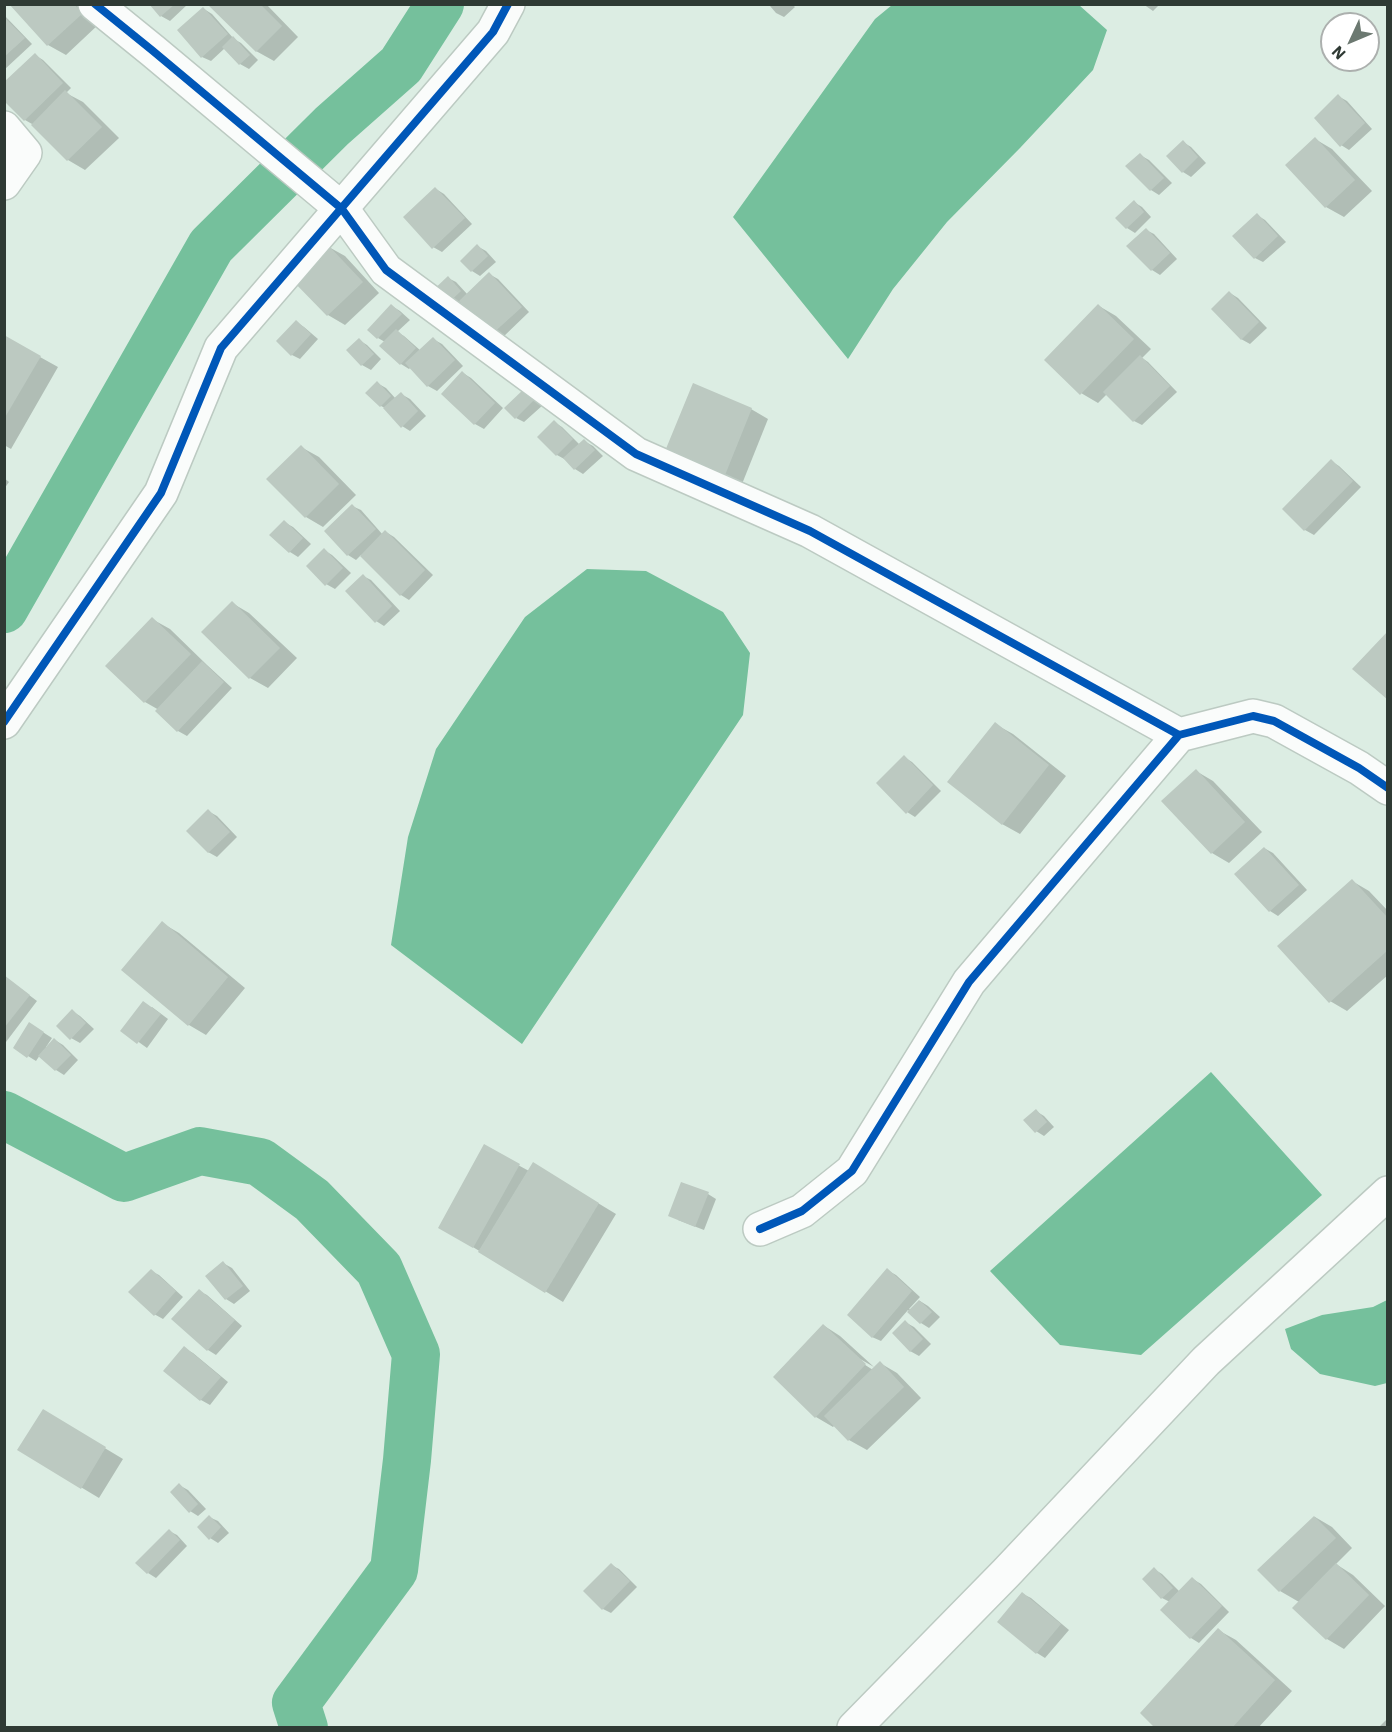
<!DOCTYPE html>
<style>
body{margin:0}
#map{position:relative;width:1392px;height:1732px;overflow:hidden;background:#dcede3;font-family:"IBM Plex Sans",sans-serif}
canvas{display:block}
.frame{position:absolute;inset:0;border:6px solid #2f3a34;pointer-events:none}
.north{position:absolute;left:1320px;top:12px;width:60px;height:60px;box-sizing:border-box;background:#fff;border:2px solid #acb0ae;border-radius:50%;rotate:226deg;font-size:16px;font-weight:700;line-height:24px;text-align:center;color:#2f3a34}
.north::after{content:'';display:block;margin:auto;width:21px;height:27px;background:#6c7971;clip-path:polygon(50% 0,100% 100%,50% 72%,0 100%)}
</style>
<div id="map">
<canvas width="1392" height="1732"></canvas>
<div class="frame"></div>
<div class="north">N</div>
</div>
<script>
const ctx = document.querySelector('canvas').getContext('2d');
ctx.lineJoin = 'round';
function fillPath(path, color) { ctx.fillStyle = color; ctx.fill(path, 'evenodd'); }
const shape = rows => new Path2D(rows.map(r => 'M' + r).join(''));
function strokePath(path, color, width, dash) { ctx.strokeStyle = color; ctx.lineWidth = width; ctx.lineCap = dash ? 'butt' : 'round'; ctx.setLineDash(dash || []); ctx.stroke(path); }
fillPath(shape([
 [892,5,1079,5,1107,30,1093,70,1020,148,947,222,893,289,848,359,733,217,875,19],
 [587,569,646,571,723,612,750,653,743,715,522,1044,391,945,408,837,436,749,525,617],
 [1211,1072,1322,1195,1141,1355,1060,1345,990,1271],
 [1387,1300,1387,1383,1375,1386,1320,1374,1291,1349,1285,1329,1322,1315,1373,1307]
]), '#75c09c');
fillPath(shape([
 [11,4,80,4,99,24,66,55,48,45],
 [151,4,188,4,170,21,161,16],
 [210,4,266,4,298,37,274,61,256,51],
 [771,4,792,4,795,7,784,17,776,13,770,6],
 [1143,4,1160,4,1153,11],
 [204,9,212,14,234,39,241,43,258,60,249,69,240,64,225,48,211,61,202,57],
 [4,15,32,44,4,70],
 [35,55,43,60,71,88,66,93,83,102,119,138,85,170,68,160,32,124,25,120],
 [1338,96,1347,101,1372,129,1349,150,1341,145],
 [1315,139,1332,149,1372,191,1344,217,1326,207,1287,166],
 [1183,142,1191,147,1206,163,1191,177,1183,172],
 [1140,155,1149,160,1172,183,1159,195,1151,190],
 [436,189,444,194,472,224,442,252,433,247],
 [1134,202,1142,207,1151,217,1135,233,1127,228],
 [1257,215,1265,220,1286,242,1263,262,1255,258],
 [1146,230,1154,234,1177,259,1160,275,1152,270,1129,246],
 [327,246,345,256,379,293,345,325,328,315],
 [477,246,486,251,496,262,480,276,472,271],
 [489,274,498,279,529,312,501,339,463,302,453,312,448,278,456,282,468,295],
 [1230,293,1238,298,1267,328,1250,344,1241,339],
 [392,306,400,311,410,320,397,332,404,336,421,351,433,339,442,344,463,366,437,391,428,386,411,367,409,369,401,364,385,342,378,338],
 [1099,306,1116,316,1151,349,1142,358,1148,362,1177,392,1142,425,1134,421,1107,394,1098,403,1081,393],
 [296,322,304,327,318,339,300,359,292,355],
 [4,337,58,367,11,449,4,445],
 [359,340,367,345,381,359,371,370,362,365,348,350],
 [463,373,471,378,503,408,484,429,475,424],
 [377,383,386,388,396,399,401,394,410,399,426,416,410,431,402,426,385,408,381,406],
 [533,395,543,405,524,422,516,418],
 [751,409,768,419,740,489,682,465],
 [554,422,562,427,580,445,584,441,593,446,603,456,583,474,575,469,566,460,557,455,539,437],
 [301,447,319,457,356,495,323,527,306,517],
 [1331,461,1339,466,1361,487,1314,535,1305,530,1284,509],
 [4,478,9,482,4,489],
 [352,506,361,510,383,535,386,532,394,537,433,575,409,600,401,595,361,555,356,560,348,555],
 [284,522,293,527,311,544,298,557,290,552],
 [324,550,332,555,351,573,335,589,326,584],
 [363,576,371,580,400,611,384,626,376,621],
 [232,603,249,613,297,658,268,688,250,678,203,632],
 [152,619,170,629,207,665,232,688,187,736,178,731,157,711,159,710,145,702],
 [995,724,1013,734,1066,776,1020,834,1002,824],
 [904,757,912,762,941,791,915,817,907,812],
 [1196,771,1213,781,1262,832,1229,863,1212,853],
 [208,811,217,816,237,837,217,857,208,852],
 [1264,848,1273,853,1307,890,1278,916,1270,911],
 [1352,881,1369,891,1388,911,1388,975,1347,1011,1330,1001],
 [162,923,179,933,245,988,206,1035,189,1025],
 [4,976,37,1001,6,1042,4,1041],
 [152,1007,168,1019,147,1048,122,1030],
 [72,1011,80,1016,94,1029,80,1043,71,1038],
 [38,1029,52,1038,46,1047,48,1048,55,1040,63,1045,78,1060,64,1075,56,1070,40,1055,36,1061,15,1048],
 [1036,1111,1044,1116,1054,1127,1044,1136,1036,1131],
 [485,1147,529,1171,550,1174,616,1214,563,1302,440,1227],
 [708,1194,716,1199,704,1230,678,1220],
 [223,1263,232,1268,250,1291,234,1304,226,1299],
 [887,1270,896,1275,920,1297,909,1309,911,1310,920,1301,928,1306,940,1317,929,1328,921,1323,908,1310,881,1341,872,1337],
 [151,1271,159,1275,183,1297,163,1319,154,1314],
 [199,1291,207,1295,242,1326,216,1355,208,1350],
 [905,1322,914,1327,931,1344,919,1356,910,1351],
 [823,1325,840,1336,874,1367,860,1359,859,1361,873,1370,880,1363,897,1373,921,1398,867,1450,849,1440,835,1425,833,1427,816,1417],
 [184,1348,193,1353,228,1382,210,1405,201,1400,165,1370],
 [43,1411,123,1459,99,1498,19,1450],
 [179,1485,188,1490,206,1509,198,1516,190,1511],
 [209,1517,218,1521,229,1533,218,1543,210,1538],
 [1315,1517,1332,1527,1352,1548,1336,1564,1353,1575,1385,1606,1344,1649,1327,1639,1299,1602,1280,1591],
 [169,1531,177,1535,187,1546,156,1578,148,1573],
 [611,1565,619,1569,637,1587,611,1613,603,1609],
 [1154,1569,1162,1574,1180,1592,1193,1579,1201,1584,1229,1612,1199,1643,1191,1638,1170,1602,1162,1598],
 [1023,1594,1031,1598,1069,1630,1045,1658,1037,1653,999,1622],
 [1218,1630,1236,1640,1292,1691,1258,1728,1157,1728],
 [1388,1718,1388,1728,1379,1728,1379,1727]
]), '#0003');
strokePath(shape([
 [4,609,211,246,332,126,401,65,440,4],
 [4,1115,124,1178,200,1151,260,1162,312,1200,379,1269,416,1354,407,1460,394,1570,296,1703,304,1728]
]), '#75c09c', 48);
fillPath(shape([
 [9,4,74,4,82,14,47,46],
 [149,4,175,4,160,17],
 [207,4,260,4,282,26,256,52],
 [203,7,228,34,201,58,177,30],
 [4,17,25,38,4,57],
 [233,36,250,55,239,65,222,47],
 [35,53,63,83,24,121,4,101,4,82],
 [65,90,102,127,67,161,31,125],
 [1338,94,1365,123,1340,147,1314,118],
 [1315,137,1355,180,1325,208,1285,165],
 [1183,140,1198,157,1182,173,1166,156],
 [1140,153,1164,178,1150,191,1125,166],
 [435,187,465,218,432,249,403,217],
 [1134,200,1144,212,1126,229,1115,218],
 [1257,213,1278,236,1254,259,1232,236],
 [1146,228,1170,253,1151,271,1126,246],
 [327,244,363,282,327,316,290,278],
 [477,244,488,256,471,272,460,261],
 [489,272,522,307,491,335,459,301],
 [448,276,461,291,443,308,429,294],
 [1229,291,1259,322,1241,340,1211,309],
 [391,304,402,314,377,339,367,330],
 [1098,304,1134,339,1080,395,1044,360],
 [296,320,311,334,291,356,276,341],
 [396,329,416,348,400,365,379,346],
 [4,335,41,356,4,419],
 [433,337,455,360,427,387,405,363],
 [359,338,374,354,361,366,346,350],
 [1140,355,1170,386,1133,422,1103,392],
 [462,371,495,403,474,425,441,394],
 [377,381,391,396,380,407,365,393],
 [693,383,752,408,723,480,663,456],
 [525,388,535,399,515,419,504,408],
 [401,392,418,411,401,428,383,408],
 [554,420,573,439,556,456,537,437],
 [584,439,595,450,574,470,563,458],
 [301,445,339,484,305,518,266,479],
 [1331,459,1353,481,1304,531,1282,509],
 [352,504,376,529,347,556,324,531],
 [284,520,303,538,289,553,269,535],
 [385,530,425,570,400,596,360,556],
 [324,548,343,568,325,586,306,566],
 [363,574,392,606,375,623,345,591],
 [232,601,280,648,249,679,201,632],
 [152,617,191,654,144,703,105,666],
 [1388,631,1388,700,1352,669],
 [202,661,224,682,177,732,155,711],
 [995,722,1049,765,1002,825,947,782],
 [904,755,933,785,906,814,876,783],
 [1196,769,1245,822,1211,854,1161,801],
 [208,809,230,832,208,853,186,831],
 [1264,847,1299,885,1269,912,1234,874],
 [1352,879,1388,918,1388,950,1329,1003,1277,946],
 [162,921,228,977,188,1026,121,970],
 [4,975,30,995,4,1028],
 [143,1001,161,1014,137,1044,120,1031],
 [72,1009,86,1023,70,1040,56,1026],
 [29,1022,44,1032,27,1058,13,1048],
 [54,1038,71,1055,55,1071,38,1056],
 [1036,1109,1047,1122,1035,1133,1023,1120],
 [484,1144,520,1164,473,1248,438,1228],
 [533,1162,599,1203,545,1293,478,1252],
 [681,1182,709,1192,695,1227,668,1216],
 [223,1261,243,1286,225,1300,205,1276],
 [887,1268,912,1291,872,1338,847,1315],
 [151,1269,176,1291,154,1316,128,1292],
 [199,1289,235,1320,207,1351,171,1319],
 [919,1300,932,1312,920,1324,907,1312],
 [905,1320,923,1339,910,1352,892,1333],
 [823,1324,866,1364,815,1418,773,1377],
 [184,1346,221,1377,200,1401,163,1371],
 [880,1361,904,1387,848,1441,824,1416],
 [43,1409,106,1447,81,1489,17,1450],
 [179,1483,198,1504,189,1513,170,1492],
 [209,1515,221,1527,209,1540,197,1527],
 [1314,1516,1336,1538,1279,1592,1257,1570],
 [169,1529,180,1540,147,1574,135,1563],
 [611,1563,630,1581,602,1610,583,1591],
 [1336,1563,1369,1595,1326,1640,1292,1608],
 [1154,1567,1173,1588,1161,1599,1142,1579],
 [1192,1577,1222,1606,1190,1639,1160,1610],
 [1022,1592,1061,1624,1036,1654,997,1622],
 [1218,1628,1275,1680,1232,1728,1155,1728,1140,1713]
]), '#bcc9c1');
const minor = shape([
 [95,4,153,51,342,209,386,270,636,454,810,531,1179,735],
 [4,128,25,153,4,183],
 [4,722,161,493,221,348,493,32,508,4],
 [760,1229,802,1211,852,1171,969,982,1179,735,1253,716,1274,721,1359,768,1388,788],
 [854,1728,1006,1573,1206,1361,1388,1193]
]);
strokePath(minor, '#bccac2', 36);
strokePath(minor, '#fafcfb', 33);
strokePath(shape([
 [95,4,153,51,342,209,386,270,636,454,810,531,1179,735],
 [4,722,161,493,221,348,493,32,508,4],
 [760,1229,802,1211,852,1171,969,982,1179,735,1253,716,1274,721,1359,768,1388,788]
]), '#0057b8', 8);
</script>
